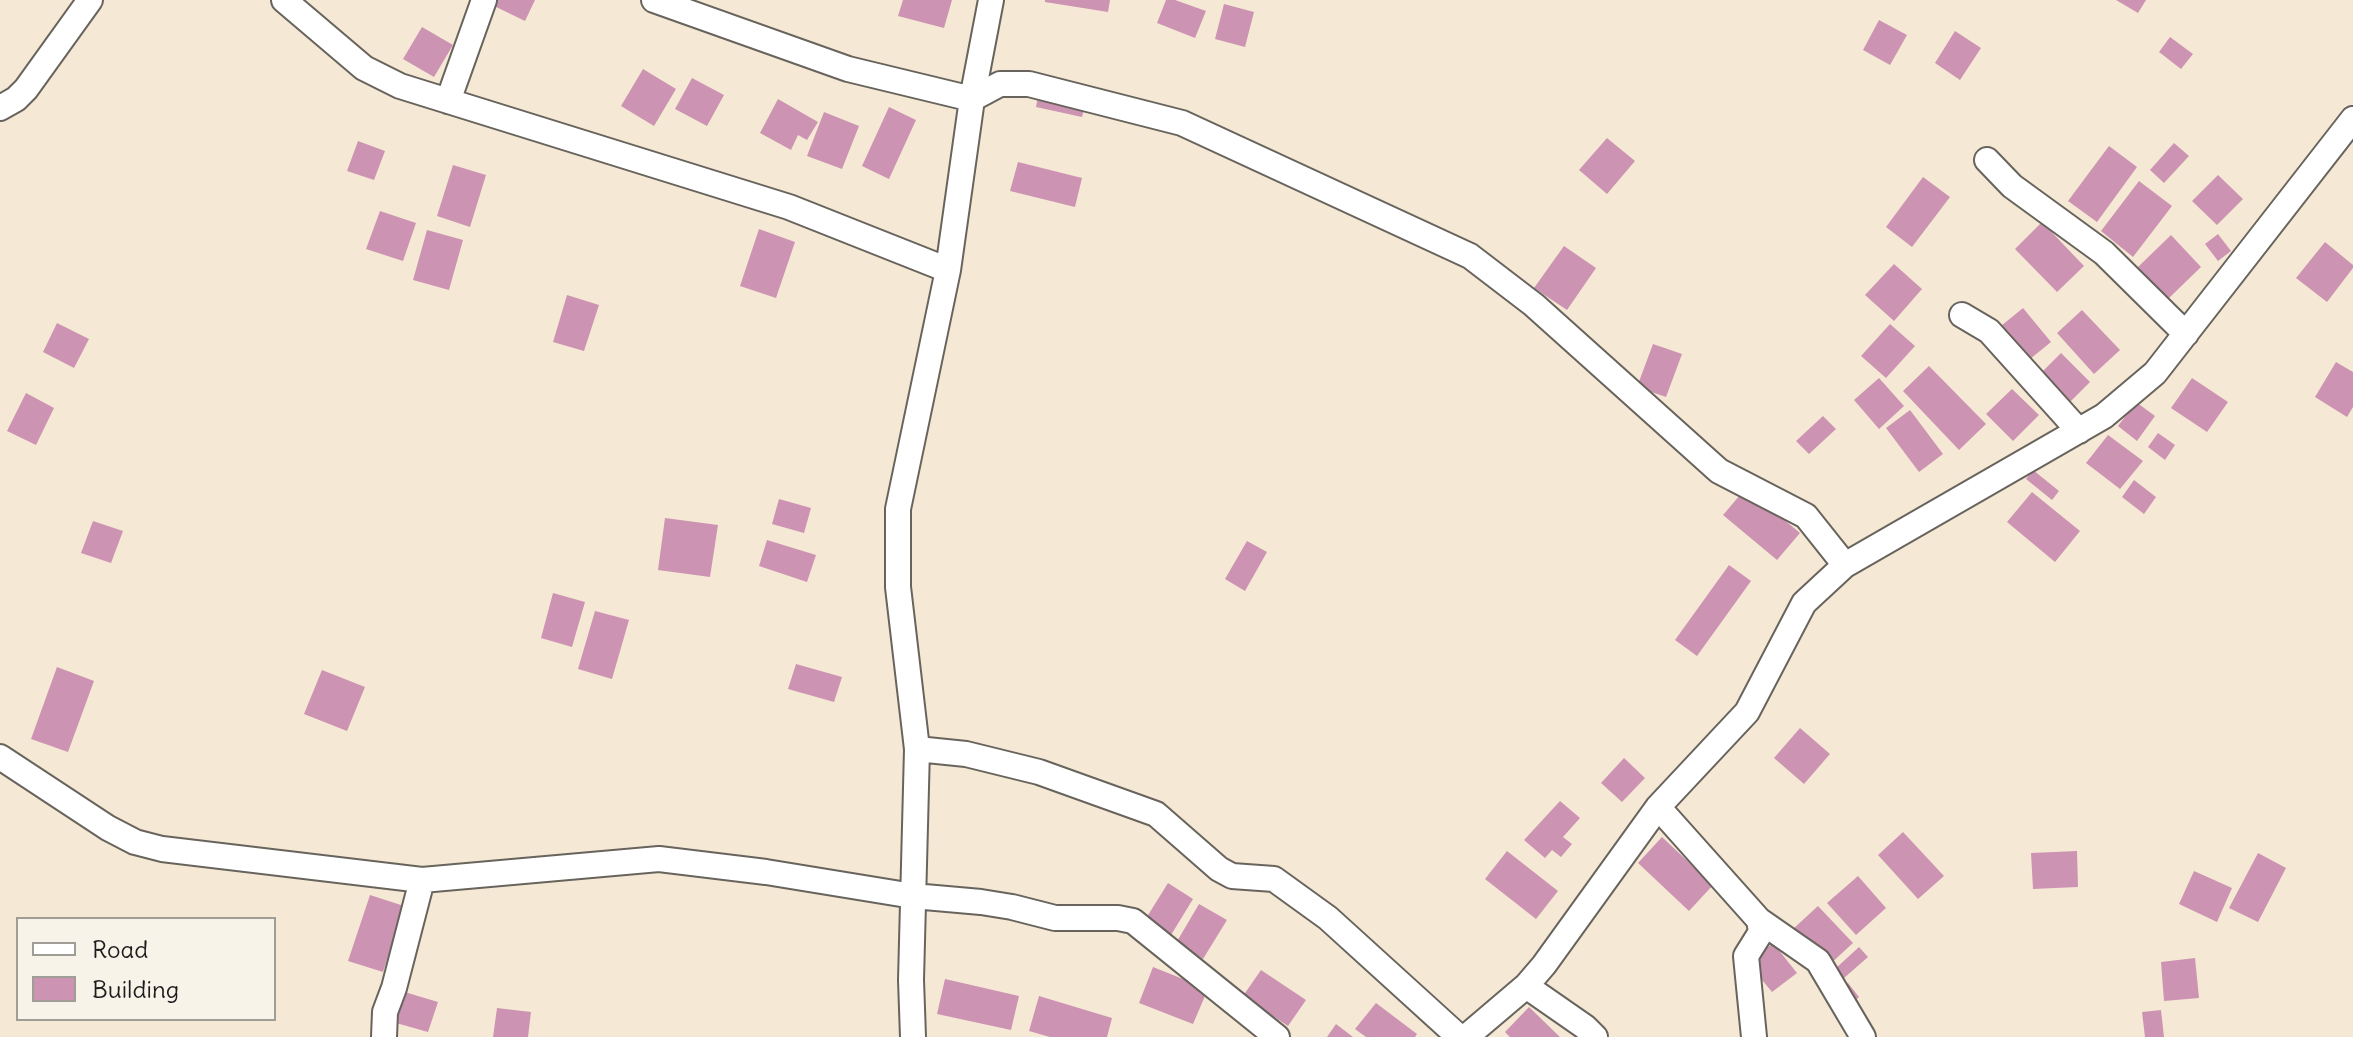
<!DOCTYPE html>
<style>
body{margin:0}
#map{position:relative;width:2353px;height:1037px;overflow:hidden;background:#f5e9d5;font-family:Delius,sans-serif}
canvas{display:block}
.legend{position:absolute;left:16px;top:917px;width:260px;height:104px;box-sizing:border-box;background:#f7f3e8;border:2px solid #9f9d96;margin:0;padding:10px 14px;list-style:none;font-size:24px;color:#1c1c1c}
.legend li{display:flex;align-items:center;gap:16px;height:40px}
.legend b{width:40px;border:2px solid #9f9d96}
</style>
<div id="map">
<canvas width="2353" height="1037"></canvas>
<ul class="legend">
<li><b style="height:10px;background:#fff"></b>Road</li>
<li><b style="height:22px;background:#cd93b2"></b>Building</li>
</ul>
</div>
<script>
const ctx = document.querySelector('canvas').getContext('2d');
ctx.lineJoin = 'round';
function fillPath(path, color) { ctx.fillStyle = color; ctx.fill(path, 'evenodd'); }
const shape = rows => new Path2D(rows.map(r => 'M' + r).join(''));
function strokePath(path, color, width, dash) { ctx.strokeStyle = color; ctx.lineWidth = width; ctx.lineCap = dash ? 'butt' : 'round'; ctx.setLineDash(dash || []); ctx.stroke(path); }
fillPath(shape([
 [489,0,535,0,525,21,488,3],
 [903,0,952,0,944,28,898,16],
 [1045,0,1110,0,1108,12,1045,2],
 [1166,0,1175,0,1206,11,1195,38,1157,23],
 [2116,0,2146,0,2138,13],
 [1224,4,1254,12,1245,47,1215,39],
 [1879,20,1907,35,1890,65,1863,50],
 [422,27,453,45,434,77,403,59],
 [1955,31,1981,48,1960,80,1935,63],
 [2170,37,2193,54,2181,69,2159,52],
 [643,69,676,89,654,126,621,106],
 [692,78,724,95,707,126,675,109],
 [1039,91,1086,102,1082,117,1036,107],
 [778,99,818,122,807,140,798,135,791,150,760,133],
 [889,107,916,120,889,179,862,166],
 [824,112,859,126,842,169,807,156],
 [1607,138,1635,161,1607,194,1579,170],
 [358,141,385,151,374,180,347,171],
 [2174,143,2189,156,2164,183,2150,170],
 [2109,146,2137,167,2097,222,2068,201],
 [1018,162,1082,178,1075,207,1010,191],
 [453,165,486,175,470,227,437,216],
 [2218,175,2243,199,2217,225,2192,201],
 [1923,177,1950,197,1912,247,1886,227],
 [2139,181,2172,206,2133,257,2101,231],
 [380,211,416,223,403,261,366,249],
 [2042,222,2084,266,2057,292,2015,249],
 [759,229,795,242,776,298,740,286],
 [427,230,463,240,449,290,413,280],
 [2218,234,2231,251,2218,261,2205,244],
 [2171,235,2201,267,2168,299,2138,267],
 [2325,242,2353,265,2353,268,2327,302,2296,278],
 [1564,246,1596,268,1567,310,1534,288],
 [1894,264,1922,289,1894,321,1865,295],
 [567,295,599,305,584,351,553,342],
 [2023,308,2051,342,2024,364,1996,330],
 [2082,310,2120,350,2094,374,2057,333],
 [57,323,89,339,74,368,43,352],
 [1890,324,1915,346,1886,378,1861,356],
 [1653,344,1682,354,1666,397,1637,387],
 [2061,353,2090,382,2063,409,2034,380],
 [2336,362,2353,372,2353,407,2347,417,2315,397],
 [1929,366,1986,424,1959,450,1903,391],
 [1879,378,1904,406,1879,429,1854,400],
 [2192,378,2228,402,2207,432,2171,408],
 [2012,389,2039,415,2013,441,1986,414],
 [26,393,54,408,36,445,7,431],
 [2136,402,2155,416,2137,441,2118,426],
 [1910,410,1943,454,1919,472,1886,428],
 [1823,416,1836,429,1809,454,1796,441],
 [2158,433,2175,445,2165,460,2148,447],
 [2108,435,2143,461,2120,489,2086,463],
 [2033,470,2059,491,2052,500,2026,479],
 [2134,480,2156,497,2144,514,2122,497],
 [1746,488,1800,533,1777,560,1723,515],
 [2032,492,2080,531,2055,562,2007,522],
 [779,499,811,508,804,533,772,524],
 [665,518,718,525,710,577,658,570],
 [93,521,123,531,111,563,81,553],
 [767,540,816,555,807,582,759,566],
 [1247,541,1267,552,1245,591,1225,579],
 [1729,565,1751,581,1697,656,1675,640],
 [553,593,585,602,572,647,541,638],
 [595,611,629,620,612,679,578,669],
 [796,664,842,677,834,702,788,689],
 [57,667,94,681,68,752,31,739],
 [322,670,365,687,347,731,304,714],
 [1800,728,1830,754,1804,784,1774,758],
 [1624,758,1645,778,1622,802,1601,783],
 [1560,801,1580,818,1563,837,1572,844,1561,857,1552,850,1545,858,1524,840],
 [1903,832,1944,876,1918,899,1878,855],
 [1662,837,1713,885,1689,911,1638,863],
 [1507,851,1558,891,1536,919,1485,879],
 [2077,851,2078,887,2033,889,2031,853],
 [2258,853,2286,868,2258,922,2229,908],
 [2194,871,2232,888,2217,922,2179,904],
 [1858,876,1886,908,1856,935,1827,903],
 [1168,883,1193,899,1171,935,1145,920],
 [370,895,404,906,383,972,348,961],
 [1199,904,1227,920,1203,959,1176,943],
 [1818,906,1853,943,1828,966,1793,929],
 [1773,943,1797,973,1772,992,1748,963],
 [1859,947,1868,957,1844,978,1835,969],
 [2195,958,2199,998,2164,1001,2161,962],
 [1153,967,1208,989,1193,1024,1139,1003],
 [1261,970,1306,1000,1288,1026,1243,996],
 [945,979,1019,996,1011,1030,937,1014],
 [1848,983,1859,997,1852,1003,1841,989],
 [398,990,438,1002,428,1032,389,1021],
 [1039,996,1112,1018,1107,1037,1050,1037,1029,1031],
 [1376,1003,1417,1034,1415,1037,1366,1037,1355,1029],
 [1529,1007,1560,1037,1510,1037,1505,1032],
 [497,1008,531,1012,528,1037,493,1037],
 [2161,1010,2164,1037,2145,1037,2142,1012],
 [1336,1024,1353,1037,1327,1037]
]), '#cd93b2');
const minor = shape([
 [284,0,364,68,400,86,789,207,948,270],
 [654,0,848,69,972,99,1000,84,1029,84,1182,123,1470,256,1534,305,1719,471,1806,516,1845,565],
 [448,101,484,0],
 [0,108,16,99,26,89,90,0],
 [1987,160,2012,186,2104,253,2186,334],
 [1962,315,1989,331,2079,431],
 [917,749,966,754,1039,772,1156,814,1219,869,1232,876,1274,879,1328,918,1459,1037],
 [0,757,108,828,135,842,162,849,422,880,659,859,766,872,913,896,981,902,1012,907,1055,918,1118,918,1133,921,1277,1037],
 [1658,807,1759,920,1761,932,1746,956,1754,1037],
 [1759,920,1818,961,1863,1037],
 [1526,986,1585,1027,1595,1037],
 [384,1037,385,1012,394,988,422,880],
 [913,1037,911,980,917,749,898,587,898,509,948,270,972,99,991,0],
 [1466,1037,1526,986,1544,965,1658,807,1747,712,1804,603,1845,565,2104,416,2155,373,2353,119]
]);
strokePath(minor, '#68645d', 28);
strokePath(minor, '#fff', 24);
</script>
